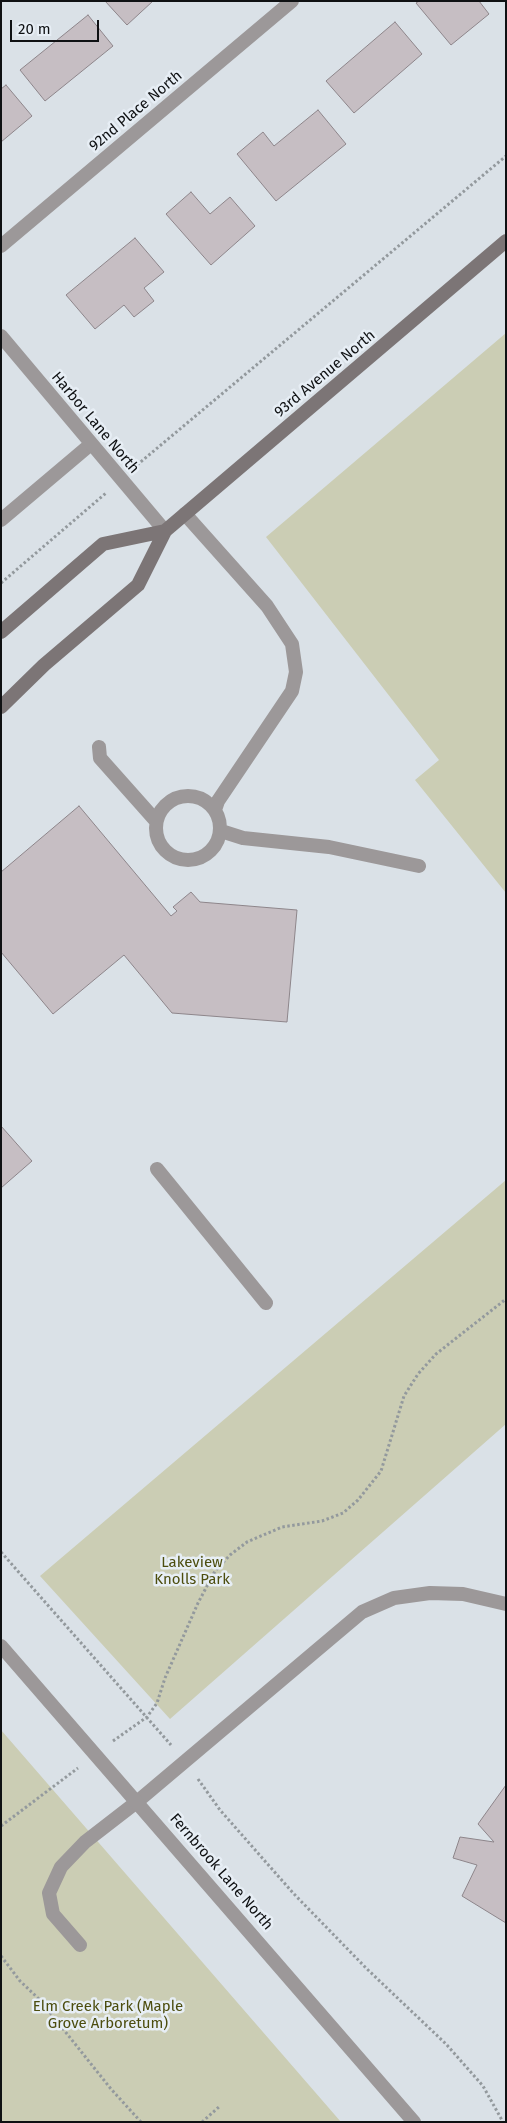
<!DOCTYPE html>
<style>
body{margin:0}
#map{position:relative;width:507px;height:2123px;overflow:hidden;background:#dae1e7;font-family:"Fira Sans",sans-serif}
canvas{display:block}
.frame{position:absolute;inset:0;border:2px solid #0f1113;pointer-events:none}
.scale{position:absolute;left:10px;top:20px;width:89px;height:22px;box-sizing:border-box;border:2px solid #0f1113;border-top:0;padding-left:6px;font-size:15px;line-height:18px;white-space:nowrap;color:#0f1113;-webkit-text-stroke:4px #e7eef5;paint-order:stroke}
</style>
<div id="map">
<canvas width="507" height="2123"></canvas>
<div class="frame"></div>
<div class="scale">20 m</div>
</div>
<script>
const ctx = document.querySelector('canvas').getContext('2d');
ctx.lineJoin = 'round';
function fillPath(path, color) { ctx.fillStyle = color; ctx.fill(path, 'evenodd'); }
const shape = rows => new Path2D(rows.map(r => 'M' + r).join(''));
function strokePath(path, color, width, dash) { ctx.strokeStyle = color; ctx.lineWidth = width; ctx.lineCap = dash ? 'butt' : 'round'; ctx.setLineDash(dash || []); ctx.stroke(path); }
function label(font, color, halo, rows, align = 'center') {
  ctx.font = font + ' "Fira Sans",sans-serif'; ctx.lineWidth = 5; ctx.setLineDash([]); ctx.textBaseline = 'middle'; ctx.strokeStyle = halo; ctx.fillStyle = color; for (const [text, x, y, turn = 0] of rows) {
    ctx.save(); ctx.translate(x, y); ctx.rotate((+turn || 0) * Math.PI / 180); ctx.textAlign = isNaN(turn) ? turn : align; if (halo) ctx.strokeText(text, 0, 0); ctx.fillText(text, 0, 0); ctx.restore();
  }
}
fillPath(shape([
 [506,333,506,893,415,780,439,760,266,537],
 [506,1180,506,1424,170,1719,40,1576],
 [1,1730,341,2122,1,2122]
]), '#cbcdb4');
const building = shape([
 [105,1,153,1,127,25,105,1],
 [419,1,479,1,489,14,451,45,416,3,419,1],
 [88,15,113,46,45,101,20,70,88,15],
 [395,22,422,54,354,113,326,81,395,22],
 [6,85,32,116,1,142,1,89,6,85],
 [318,110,346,144,276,201,237,154,263,132,274,146,318,110],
 [191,192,210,214,230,197,255,226,211,265,166,214,191,192],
 [135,238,164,272,144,288,154,301,134,317,124,305,95,329,66,295,135,238],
 [79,806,171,916,177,911,173,907,191,892,200,902,297,910,287,1022,172,1013,124,955,53,1014,1,952,1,872,79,806],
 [1,1126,32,1161,1,1188,1,1126],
 [506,1785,506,1923,462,1896,477,1865,453,1858,460,1837,494,1842,478,1824,506,1785]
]);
fillPath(building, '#c6bec3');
strokePath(building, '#8d858a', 1);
strokePath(shape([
 [137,465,506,156],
 [1,583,106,493],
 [1,1552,171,1745],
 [113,1741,147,1717,157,1703,165,1678,198,1603,215,1571,230,1555,247,1542,282,1527,322,1521,343,1513,358,1500,381,1471,404,1396,418,1374,436,1354,506,1299],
 [198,1779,220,1810,294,1894,367,1969,446,2044,483,2086,503,2122],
 [1,1826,78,1768],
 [1,1956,20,1981,40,2000,111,2089,141,2122],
 [202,2122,220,2106]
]), '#93999d', 3, [2.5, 2.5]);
strokePath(shape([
 [185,514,267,606,292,644,296,672,292,691,218,801,215,810],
 [1,520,91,444],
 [99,747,100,758,156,821],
 '156 828a32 32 0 1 1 64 0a32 32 0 1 1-64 0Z',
 [221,831,243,838,329,847,419,866],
 [157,1169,266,1303],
 [80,1945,53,1914,49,1893,61,1867,85,1842,138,1801,362,1612,394,1598,430,1593,463,1594,506,1604]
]), '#9c9899', 14);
strokePath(shape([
 [1,246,292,1],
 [1,336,165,531]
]), '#9c9899', 14);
strokePath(shape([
 [1,1646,414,2122]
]), '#9c9899', 14);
strokePath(shape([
 [1,632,103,544,165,531],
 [1,707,44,665,138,585,165,531,506,241]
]), '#7c7576', 14);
label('15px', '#0f1113', '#e7eef5', [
 ["92nd Place North",136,111,-40],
 ["93rd Avenue North",325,374,-40],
 ["Harbor Lane North",95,423,50],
 ["Fernbrook Lane North",221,1872,49]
]);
label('15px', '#4c4d0e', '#e7eef5', [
 ["Lakeview",192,1563],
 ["Knolls Park",192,1580],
 ["Elm Creek Park (Maple",108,2007],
 ["Grove Arboretum)",108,2024]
]);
</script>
